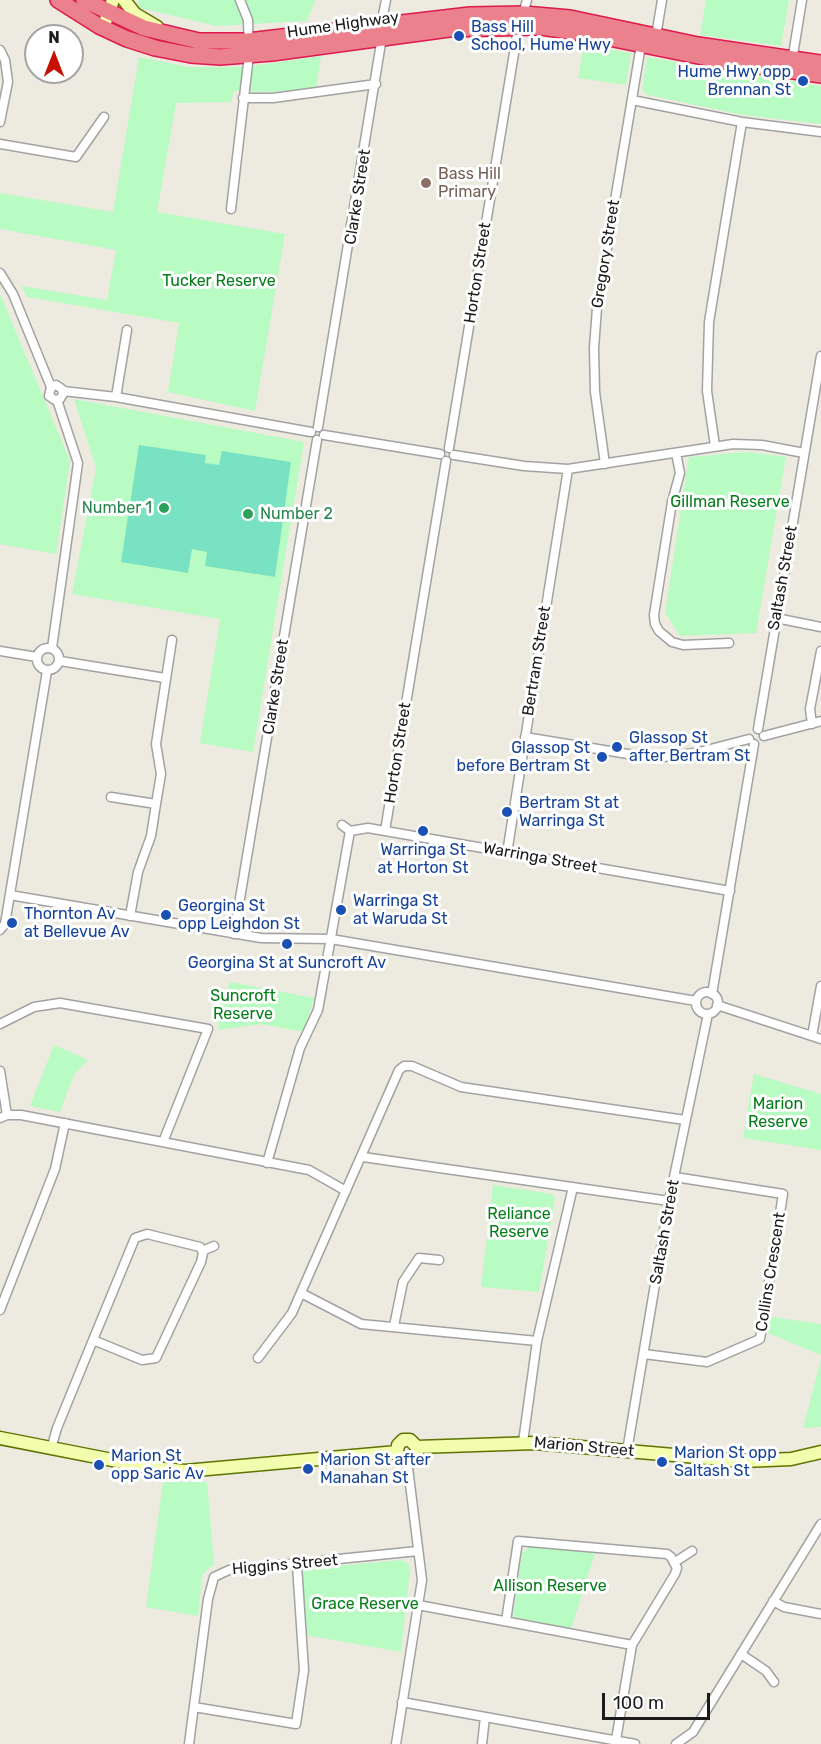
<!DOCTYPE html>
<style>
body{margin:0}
#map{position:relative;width:821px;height:1744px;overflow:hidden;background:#edeadf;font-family:Rubik,sans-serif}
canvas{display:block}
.north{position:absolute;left:24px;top:24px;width:60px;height:60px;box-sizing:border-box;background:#fff;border:2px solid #a4a4a4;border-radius:50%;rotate:0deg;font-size:16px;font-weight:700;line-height:24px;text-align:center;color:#1b1b1b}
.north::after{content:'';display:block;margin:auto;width:21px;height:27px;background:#c61000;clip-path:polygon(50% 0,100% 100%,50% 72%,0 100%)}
.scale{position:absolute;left:602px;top:1693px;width:108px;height:27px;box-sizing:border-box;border:3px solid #1b1b1b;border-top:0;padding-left:8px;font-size:18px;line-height:21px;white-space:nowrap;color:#1b1b1b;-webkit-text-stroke:4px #fff;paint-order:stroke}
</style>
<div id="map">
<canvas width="821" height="1744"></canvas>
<div class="north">N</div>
<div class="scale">100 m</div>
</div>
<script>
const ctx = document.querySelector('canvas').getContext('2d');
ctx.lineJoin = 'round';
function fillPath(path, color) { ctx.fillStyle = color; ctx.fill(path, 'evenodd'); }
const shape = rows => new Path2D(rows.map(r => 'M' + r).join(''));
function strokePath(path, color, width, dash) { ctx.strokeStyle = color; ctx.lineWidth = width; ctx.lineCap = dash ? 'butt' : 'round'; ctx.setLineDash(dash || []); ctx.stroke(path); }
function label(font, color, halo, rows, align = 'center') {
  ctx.font = font + ' Rubik,sans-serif'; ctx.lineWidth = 6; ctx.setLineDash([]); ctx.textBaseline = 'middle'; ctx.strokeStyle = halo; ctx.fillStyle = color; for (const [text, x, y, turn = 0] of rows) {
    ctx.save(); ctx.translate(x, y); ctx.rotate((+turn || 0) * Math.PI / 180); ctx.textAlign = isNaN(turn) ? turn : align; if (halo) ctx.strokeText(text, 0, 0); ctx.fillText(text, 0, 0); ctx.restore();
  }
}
fillPath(shape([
 [138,0,315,0,307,21,217,26,140,8],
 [706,0,789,0,781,46,700,35],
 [584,45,631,53,626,85,578,78],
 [321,56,316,88,272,92,234,91,231,102,176,103,157,212,285,234,255,411,168,392,179,323,27,297,22,286,107,300,116,250,0,229,0,193,113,212,139,57,189,67,244,67],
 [647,57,821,86,821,124,743,115,648,95,642,90],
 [0,294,70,461,56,554,0,544],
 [74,399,304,442,253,752,200,743,220,619,72,594,96,468],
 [746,452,786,457,756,633,680,636,665,613,689,457],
 [230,982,314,998,304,1032,261,1024,219,1030,217,1015],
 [54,1045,88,1060,74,1074,60,1112,30,1106],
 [754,1074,821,1094,821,1150,743,1138],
 [493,1185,552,1194,555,1198,539,1292,481,1287],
 [766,1316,821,1324,821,1355,763,1331],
 [821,1359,821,1427,803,1428],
 [163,1482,207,1482,214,1564,202,1575,198,1616,146,1607],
 [531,1546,595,1553,571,1629,513,1617,522,1553],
 [401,1560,408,1563,410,1570,401,1652,306,1635,302,1580,304,1571,313,1568]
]), '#b8fcc3');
fillPath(shape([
 [139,445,206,455,205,463,219,465,222,451,291,462,275,577,205,566,207,552,192,549,188,573,121,562]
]), '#78e2c2');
const street = shape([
 [381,25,386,0],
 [656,36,662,0],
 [0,50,5,60,8,82,0,122],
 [792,61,802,0],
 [243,98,273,98,376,84],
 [632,100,742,122,821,132],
 [0,144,76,157,104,117],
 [231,209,249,55,248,20,240,0],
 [0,273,13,294,51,387,49,396,55,400,60,399,63,394,62,389,56,385,51,387],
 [63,391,116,397,311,432],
 [116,397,127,330],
 [318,427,382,37],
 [324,435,440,454],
 [715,446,707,391,709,322,742,122],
 [449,448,517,35,527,0],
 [676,453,680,473,672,502,654,615,655,624,659,631,672,642,683,645,729,643],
 [454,455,524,466,568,469,733,444,762,445,804,453],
 [605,464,595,392,594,348,597,308,641,45],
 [776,618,821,627],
 '37 659a11 11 0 1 1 22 0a11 11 0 1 1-22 0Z',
 [52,648,78,463,57,400],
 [0,651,37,657],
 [60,661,165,678],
 [812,724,810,709,821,651],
 [758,729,821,356],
 [764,736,821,721],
 [525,737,634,755,663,757,695,753,749,739],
 [111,797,156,804],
 [342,825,350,831],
 [385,831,446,461],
 [507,853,568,469],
 [10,895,261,938,331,939,696,1001],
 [130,916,138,872,151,836,156,804,161,774,156,744,172,640],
 [0,930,5,924,47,671],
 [234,934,317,440],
 '696 1003a11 11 0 1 1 22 0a11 11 0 1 1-22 0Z',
 [712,994,754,744],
 [717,1005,821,1039],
 [0,1024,34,1007,60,1003,208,1029,163,1142],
 [812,1036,821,986],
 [0,1071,7,1115],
 [0,1118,7,1115,21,1115,309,1170,346,1191],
 [363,1157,669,1201],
 [267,1163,300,1048,318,1010,350,831,368,828,730,891],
 [202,1251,214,1246],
 [301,1293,361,1324,537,1341],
 [0,1310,55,1169,65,1123],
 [394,1326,403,1282,419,1258,439,1260],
 [644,1354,707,1362,760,1339,783,1194,675,1177],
 [258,1358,292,1313,399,1070,404,1066,412,1066,461,1087,685,1120],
 [523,1442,537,1341,573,1187],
 [51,1449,57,1428,93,1340,135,1238,147,1234,200,1247,203,1253,201,1262,156,1358,142,1360,93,1340],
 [627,1451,669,1201,708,1014],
 [675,1562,692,1551],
 [773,1601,784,1607,821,1614],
 [418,1605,632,1645],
 [506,1621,518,1541,667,1554,671,1557,677,1568,675,1574,632,1645,616,1740],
 [741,1654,766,1671,774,1682],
 [402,1702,635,1744],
 [194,1707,296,1724,304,1670,297,1565],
 [189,1744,208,1599,214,1577,229,1570,418,1551],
 [396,1744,422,1580,407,1460],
 [482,1744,485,1717],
 [676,1744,693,1732,821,1524]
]);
const secondary = shape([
 [124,0,135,14,157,27],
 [103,28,113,0],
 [0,1438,153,1468,185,1471,397,1452],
 [417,1447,535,1443,743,1461,791,1459,821,1452],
 [397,1452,400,1458,410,1460,417,1454,417,1447],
 [397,1452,398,1445,403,1440,410,1440,417,1447]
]);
const highway = shape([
 [58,0,99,26,127,39,155,48,191,55,220,57,272,53,449,29,541,27,589,34,718,60,821,75],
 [84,0,144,28,199,41,248,41,470,15,524,14,570,18,698,45,821,63]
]);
strokePath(street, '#a2a2a2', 11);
strokePath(secondary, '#5e7400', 15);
strokePath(highway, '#de1a4d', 18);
strokePath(street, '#fff', 8);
strokePath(secondary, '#f2fdae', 12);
strokePath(highway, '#eb818c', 15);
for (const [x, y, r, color] of [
 [459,36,6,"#1a4fb4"],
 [803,81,6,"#1a4fb4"],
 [426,183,6,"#8d6e63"],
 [164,508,6,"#2e9e5b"],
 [248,514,6,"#2e9e5b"],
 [617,747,6,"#1a4fb4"],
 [602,757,6,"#1a4fb4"],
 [507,812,6,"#1a4fb4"],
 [423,831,6,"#1a4fb4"],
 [341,910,6,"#1a4fb4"],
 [166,915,6,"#1a4fb4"],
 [12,923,6,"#1a4fb4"],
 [287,944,6,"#1a4fb4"],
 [662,1462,6,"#1a4fb4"],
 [99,1465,6,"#1a4fb4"],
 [308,1469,6,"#1a4fb4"]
]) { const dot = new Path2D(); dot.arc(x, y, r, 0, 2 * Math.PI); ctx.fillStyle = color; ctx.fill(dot); strokePath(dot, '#fff', 2); }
label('16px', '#1b1b1b', '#fff', [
 ["Hume Highway",343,25,-8],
 ["Clarke Street",358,197,-81],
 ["Gregory Street",606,254,-81],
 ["Horton Street",478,273,-81],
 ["Saltash Street",783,578,-80],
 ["Bertram Street",537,661,-81],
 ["Clarke Street",276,687,-81],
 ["Horton Street",398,753,-81],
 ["Warringa Street",540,858,10],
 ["Saltash Street",665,1232,-80],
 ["Collins Crescent",771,1272,-81],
 ["Marion Street",584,1447,5],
 ["Higgins Street",285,1565,-5]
]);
label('16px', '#164399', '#fff', [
 ["Bass Hill",471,27],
 ["School, Hume Hwy",471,45],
 ["Hume Hwy opp",791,72,"right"],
 ["Brennan St",791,90,"right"],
 ["Glassop St",629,738],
 ["after Bertram St",629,756],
 ["Glassop St",590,748,"right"],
 ["before Bertram St",590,766,"right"],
 ["Bertram St at",519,803],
 ["Warringa St",519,821],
 ["Warringa St",423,850,"center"],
 ["at Horton St",423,868,"center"],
 ["Warringa St",353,901],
 ["at Waruda St",353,919],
 ["Georgina St",178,906],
 ["opp Leighdon St",178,924],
 ["Thornton Av",24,914],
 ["at Bellevue Av",24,932],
 ["Georgina St at Suncroft Av",287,963,"center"],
 ["Marion St opp",674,1453],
 ["Saltash St",674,1471],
 ["Marion St",111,1456],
 ["opp Saric Av",111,1474],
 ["Marion St after",320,1460],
 ["Manahan St",320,1478]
], 'left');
label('16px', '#785e54', '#fff', [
 ["Bass Hill",438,174],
 ["Primary",438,192]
], 'left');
label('16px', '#057d19', '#fff', [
 ["Tucker Reserve",219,281],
 ["Gillman Reserve",730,502],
 ["Suncroft",243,996],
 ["Reserve",243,1014],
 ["Marion",778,1104],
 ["Reserve",778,1122],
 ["Reliance",519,1214],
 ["Reserve",519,1232],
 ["Allison Reserve",550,1586],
 ["Grace Reserve",365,1604]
]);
label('16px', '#27864d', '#fff', [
 ["Number 1",152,508],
 ["Number 2",260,514,"left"]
], 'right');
</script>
